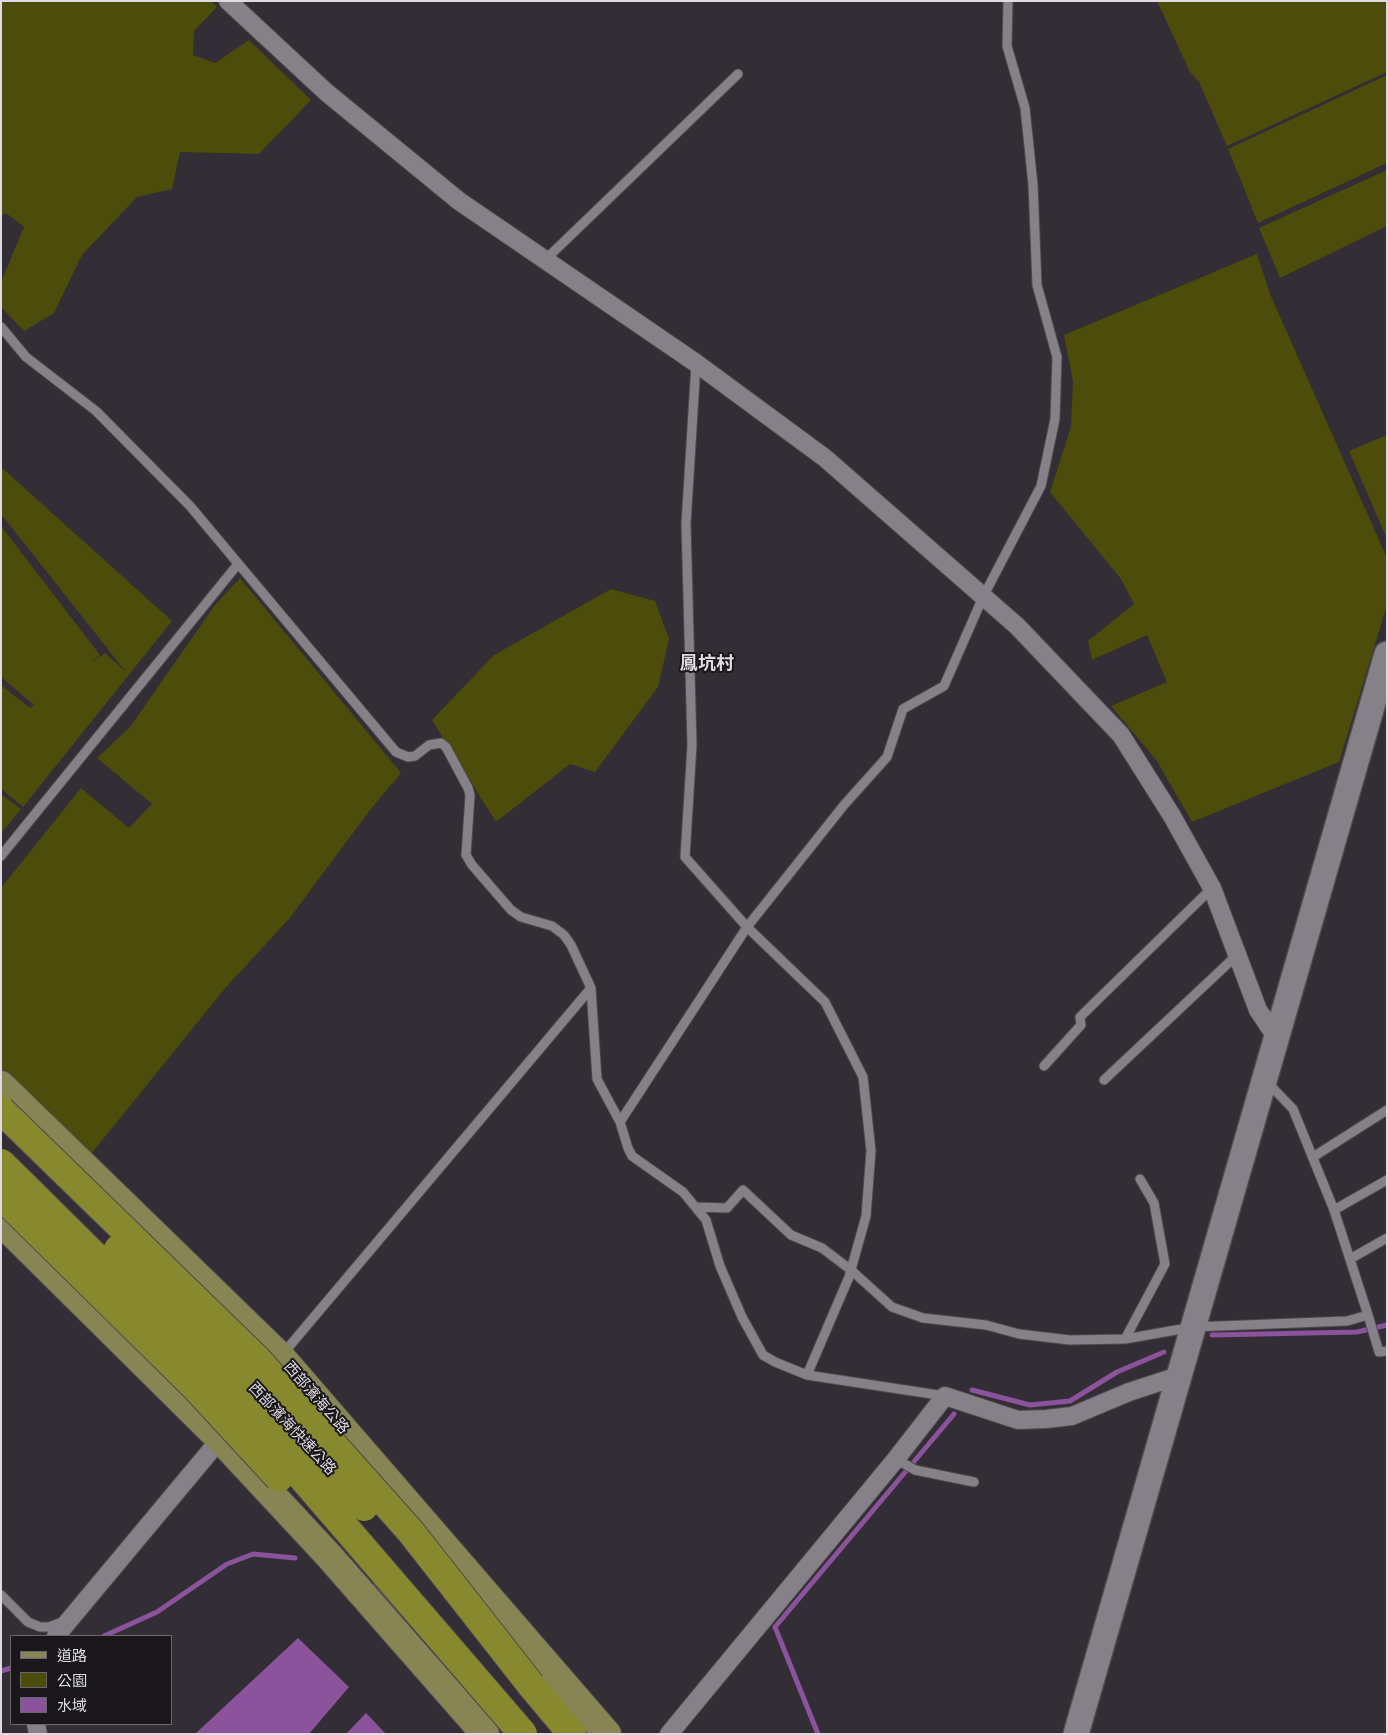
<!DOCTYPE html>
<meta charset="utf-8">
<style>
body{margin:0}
#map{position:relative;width:1388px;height:1735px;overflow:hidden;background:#332d35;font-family:"Libre Baskerville","Noto Sans TC",serif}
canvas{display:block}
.frame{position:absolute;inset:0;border:2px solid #dfdce1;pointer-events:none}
.legend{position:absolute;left:10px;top:1635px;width:162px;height:90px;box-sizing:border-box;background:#19171a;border:1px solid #68666a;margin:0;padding:6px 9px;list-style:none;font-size:15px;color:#dfdce1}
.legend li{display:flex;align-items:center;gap:10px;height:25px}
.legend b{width:25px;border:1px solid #68666a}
</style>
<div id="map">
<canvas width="1388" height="1735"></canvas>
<div class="frame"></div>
<ul class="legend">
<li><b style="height:6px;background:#878553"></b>道路</li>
<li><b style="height:14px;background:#4c4c0b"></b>公園</li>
<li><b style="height:14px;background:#8a539b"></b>水域</li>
</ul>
</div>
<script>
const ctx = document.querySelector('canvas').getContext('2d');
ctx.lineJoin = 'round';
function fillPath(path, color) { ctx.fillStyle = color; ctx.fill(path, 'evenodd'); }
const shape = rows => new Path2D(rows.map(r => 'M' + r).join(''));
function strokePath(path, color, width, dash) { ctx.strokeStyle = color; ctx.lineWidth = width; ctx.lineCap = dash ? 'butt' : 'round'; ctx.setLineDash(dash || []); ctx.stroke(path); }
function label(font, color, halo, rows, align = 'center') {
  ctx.font = font + ' "Libre Baskerville","Noto Sans TC",serif'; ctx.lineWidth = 4; ctx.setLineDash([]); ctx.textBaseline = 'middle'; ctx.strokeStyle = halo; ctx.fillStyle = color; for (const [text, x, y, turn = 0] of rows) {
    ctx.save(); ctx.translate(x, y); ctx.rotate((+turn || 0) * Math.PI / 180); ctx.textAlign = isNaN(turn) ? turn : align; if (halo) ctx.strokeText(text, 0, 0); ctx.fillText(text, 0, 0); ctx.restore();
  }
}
fillPath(shape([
 [1,1,211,1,217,7,194,31,193,55,215,63,249,40,311,100,259,154,180,152,172,189,137,197,82,255,54,313,24,331,1,307,1,282,24,227,6,213,1,216],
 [1157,1,1387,1,1387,72,1227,146,1199,82,1190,72],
 [1387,75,1387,163,1258,223,1228,149],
 [1387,170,1387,226,1280,278,1259,228],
 [1257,254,1270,294,1387,558,1387,605,1339,762,1192,822,1157,761,1111,706,1167,682,1147,635,1092,660,1088,641,1134,604,1121,579,1050,492,1071,427,1073,381,1064,335],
 [1387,435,1387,539,1349,451],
 [1,467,172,621,23,807,1,789,1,685,30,708,34,705,1,677,1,526,100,655,89,664,105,653,126,672,1,514],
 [240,578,401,773,370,810,289,919,227,986,91,1154,1,1070,1,888,81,788,129,828,152,804,97,758,130,727,215,605],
 [611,589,655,601,669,639,658,687,595,772,570,764,496,822,432,720,494,655],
 [1,794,21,809,1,833]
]), '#4c4c0b');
fillPath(shape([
 [298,1638,349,1687,309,1734,195,1734],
 [366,1713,386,1734,346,1734]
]), '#8a539b');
strokePath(shape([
 [1212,1335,1357,1332,1387,1325],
 [972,1390,1030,1405,1070,1401,1117,1372,1164,1352],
 [373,1586,411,1625],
 [104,1636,157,1612,227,1564,253,1554,295,1558],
 [1,1671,11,1668],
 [818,1734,775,1627,954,1414]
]), '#8a539b', 5);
const lane = shape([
 [546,259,738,74],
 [1,327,26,357,96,411,190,506,396,752,408,757,415,756,429,745,441,743,446,747,468,788,470,795,466,855,472,865,511,910,521,917,552,926,564,935,571,945,591,988,597,1079,620,1122,628,1148,632,1156,683,1192,706,1220,720,1266,742,1317,763,1355,775,1362,807,1375,945,1396],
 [696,364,686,524,692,745,685,857,747,927,825,1002,863,1077,871,1151,866,1216,849,1277,807,1375],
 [1,856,238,564],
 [1044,1066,1081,1025,1080,1017,1212,888],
 [1104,1080,1237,955],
 [620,1122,747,927,844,805,887,757,903,709,944,686,983,597,1041,486,1055,419,1057,357,1037,285,1033,185,1025,108,1007,46,1008,1],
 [1313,1157,1387,1110],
 [697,1207,727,1208,743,1190,791,1235,822,1248,851,1270,892,1307,923,1318,986,1325,1019,1334,1070,1340,1125,1339,1193,1327,1347,1321,1368,1315,1334,1210,1293,1109,1267,1082],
 [1334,1210,1387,1180],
 [1350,1259,1387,1238],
 [1368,1315,1379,1352,1387,1351],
 [1125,1339,1165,1264,1154,1203,1140,1179],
 [282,1355,591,988],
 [896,1459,915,1470,974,1482],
 [1,1595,28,1622,40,1627,49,1627,65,1621]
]);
const street = shape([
 [228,1,326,92,459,201,696,363,825,458,1017,626,1121,735,1172,816,1212,888,1258,1010,1276,1037],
 [56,1636,227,1431],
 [36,1724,38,1734],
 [669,1734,896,1459,945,1396,1018,1420,1046,1419,1072,1416,1129,1392,1178,1376]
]);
const secondary = shape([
 [1076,1734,1387,654]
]);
const primary = shape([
 [1,1085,281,1357,607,1734],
 [1,1222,221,1440,329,1556,485,1734]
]);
const highway = shape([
 [531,1685,572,1734]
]);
strokePath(lane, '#4e494f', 11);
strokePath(street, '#4e494f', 20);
strokePath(secondary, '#4e494f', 28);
strokePath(primary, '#4e494f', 30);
strokePath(highway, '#4e494f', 30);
strokePath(lane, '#868088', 9);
strokePath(street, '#868088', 18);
strokePath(secondary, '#868088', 25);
strokePath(primary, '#878553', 28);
strokePath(highway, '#88882f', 28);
const highwayBridge = shape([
 [1,1110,258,1360,411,1532,531,1685],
 [1,1163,207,1367,523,1734],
 [1,1196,196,1388,279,1478],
 [118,1249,235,1369,364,1507]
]);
strokePath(highwayBridge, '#4e494f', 30, []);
strokePath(highwayBridge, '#88882f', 28);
label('15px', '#dfdce1', '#19171a', [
 ["西部濱海公路",316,1398,49],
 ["西部濱海快速公路",292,1429,47]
]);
label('bold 18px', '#dfdce1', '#19171a', [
 ["鳳坑村",707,664]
]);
</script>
